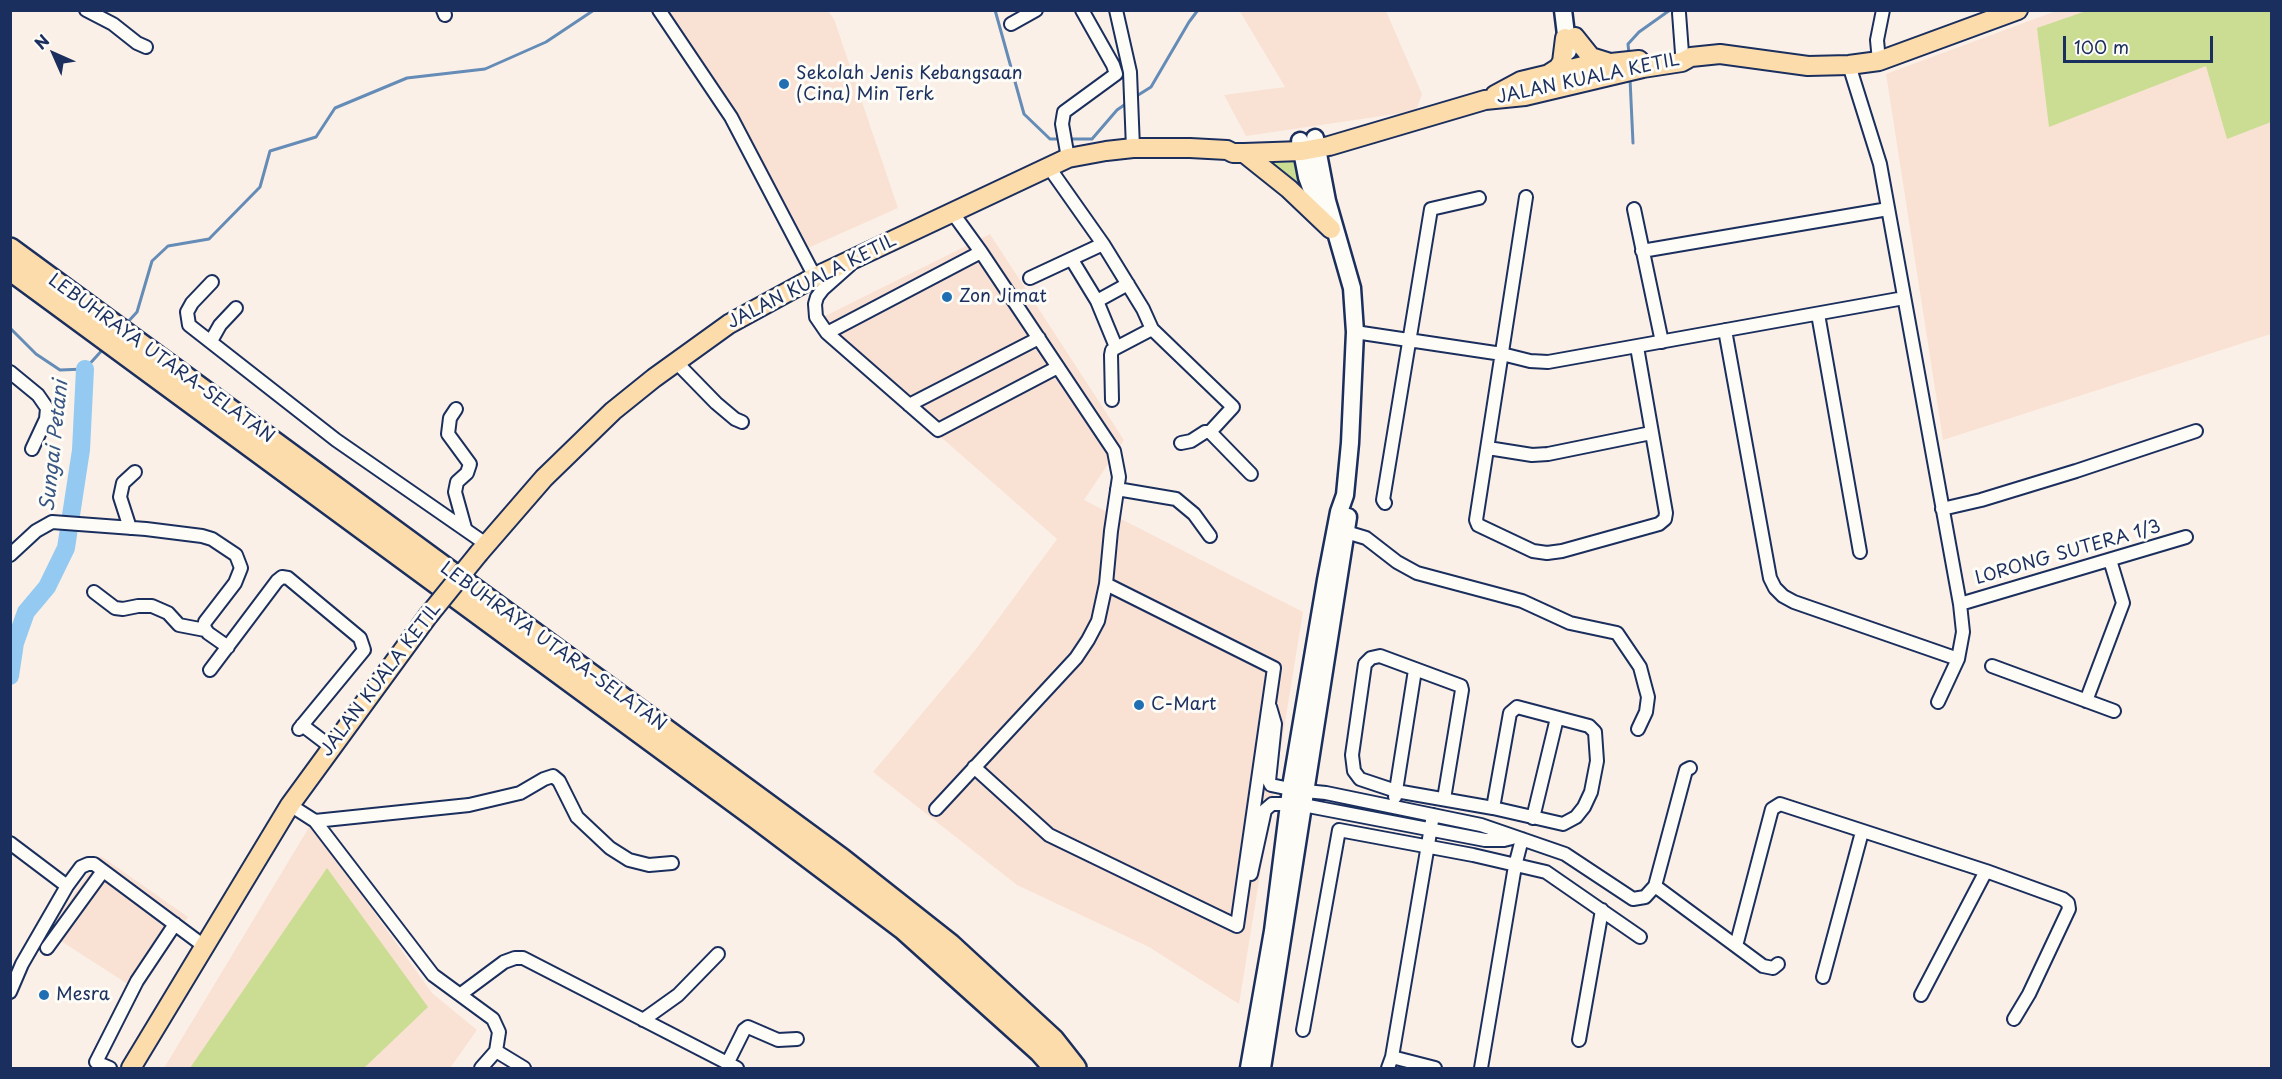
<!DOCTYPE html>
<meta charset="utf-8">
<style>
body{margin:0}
#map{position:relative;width:2282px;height:1079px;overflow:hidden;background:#fbf0e7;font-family:"Playpen Sans",sans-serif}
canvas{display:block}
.frame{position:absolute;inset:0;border:12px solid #1b2f5e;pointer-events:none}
.north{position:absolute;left:24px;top:24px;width:60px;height:60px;-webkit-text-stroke:4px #fdfcf7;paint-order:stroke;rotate:315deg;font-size:16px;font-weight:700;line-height:24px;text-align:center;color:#1b2f5e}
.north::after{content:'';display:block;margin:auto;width:21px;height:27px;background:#1b2f5e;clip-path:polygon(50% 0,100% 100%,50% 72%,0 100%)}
.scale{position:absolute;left:2063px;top:36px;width:150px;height:27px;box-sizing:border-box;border:3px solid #1b2f5e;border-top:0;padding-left:8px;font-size:18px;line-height:21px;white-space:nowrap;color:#1b2f5e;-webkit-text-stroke:4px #fdfcf7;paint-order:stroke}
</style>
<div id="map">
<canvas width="2282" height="1079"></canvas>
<div class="frame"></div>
<div class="north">N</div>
<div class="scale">100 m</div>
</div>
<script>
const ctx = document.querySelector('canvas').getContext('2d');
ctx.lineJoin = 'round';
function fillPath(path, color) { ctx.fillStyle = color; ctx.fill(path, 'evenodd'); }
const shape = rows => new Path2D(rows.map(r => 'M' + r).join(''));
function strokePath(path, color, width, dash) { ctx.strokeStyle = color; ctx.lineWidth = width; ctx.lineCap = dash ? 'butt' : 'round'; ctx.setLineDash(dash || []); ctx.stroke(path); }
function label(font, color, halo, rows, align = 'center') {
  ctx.font = font + ' "Playpen Sans",sans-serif'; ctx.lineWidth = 6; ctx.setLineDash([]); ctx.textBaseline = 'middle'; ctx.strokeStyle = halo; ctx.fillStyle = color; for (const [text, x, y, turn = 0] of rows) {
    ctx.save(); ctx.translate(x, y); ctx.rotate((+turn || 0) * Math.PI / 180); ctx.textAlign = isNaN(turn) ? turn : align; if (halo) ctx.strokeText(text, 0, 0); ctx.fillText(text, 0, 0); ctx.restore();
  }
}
fillPath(shape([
 [1239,10,1386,11,1422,94,1416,111,1246,136,1224,95,1285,87],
 [669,11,828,11,834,19,898,208,808,248],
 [2056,11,2271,11,2271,334,1943,440,1886,74],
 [990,234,1124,440,1084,500,1303,612,1239,1004,1149,947,1017,885,873,772,976,649,1057,539,811,323],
 [311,824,432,993,477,1030,450,1068,164,1068],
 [101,856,188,917,140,992,47,932]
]), '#f9e2d4');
fillPath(shape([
 [2089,10,2271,11,2271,122,2227,139,2206,66,2049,127,2037,28],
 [1295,159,1302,177,1301,186,1293,186,1258,160],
 [327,868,428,1007,364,1068,190,1068]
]), '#cadd92');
strokePath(shape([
 [995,10,1024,114,1050,139,1062,139],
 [1629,54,1628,44,1639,32,1670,10],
 [1630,79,1633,143],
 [1135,97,1151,87,1189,22,1198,10],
 [1068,139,1092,139,1117,110,1127,103],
 [125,325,137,312,152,261,168,246,209,239,260,187,270,151,316,137,335,108,407,78,485,69,546,42,594,10],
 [10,328,36,354,60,370,85,369,105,347]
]), '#648cb7', 3);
strokePath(shape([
 [10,676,15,643,26,612,47,587,66,548,81,450,85,369]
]), '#94caf2', 18);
const minor = shape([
 [86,10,113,24,137,43,146,47],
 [443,10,445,15],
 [659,10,731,117,815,277],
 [1116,10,1130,72,1133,148],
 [1679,13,1682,53],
 [1011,24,1036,10],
 [1879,61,1877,40,1883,10],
 [1068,158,1062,124,1064,112,1116,74,1113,65,1082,10],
 [1048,166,1103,244,1143,309,1152,329,1233,407,1210,432],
 [1526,197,1476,520,1478,525,1533,551,1547,553,1562,551,1659,524,1665,519,1666,513,1637,347],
 [1634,209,1662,342],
 [1642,251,1888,209],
 [1072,260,1097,301],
 [850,265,823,289,817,297,815,304,816,317,827,333,938,430,1058,367],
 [1030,278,1103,244],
 [212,282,192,303,187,312,189,325,336,440,486,544],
 [1818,314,1860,552],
 [1725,330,1770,578,1775,588,1783,596,1794,602,1958,659,1963,632,1960,604,1880,164,1849,65],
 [1355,332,1502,354,1530,361,1548,362,1904,298],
 [827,333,981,252],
 [211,341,220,325,236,308],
 [1116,347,1097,301,1128,284],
 [676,362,716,403,735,419,742,422],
 [10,372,38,395,47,408,46,419,32,449],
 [1112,400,1111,355,1112,350,1152,329],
 [909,405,1039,338],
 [456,409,450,418,448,434,470,464,467,473,457,482,455,492,465,528],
 [1181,443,1191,441,1205,432,1210,432,1251,474],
 [1488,448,1532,455,1548,454,1651,433],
 [1117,489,1176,499,1194,514,1210,536],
 [1385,503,1383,500,1431,209,1479,198],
 [1942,509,1981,500,2076,471,2196,431],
 [130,528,120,497,123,483,135,472],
 [1346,532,1366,538,1397,562,1417,573,1522,601,1570,623,1617,633,1640,667,1645,686,1648,697,1646,712,1638,729],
 [10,555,36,531,52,522,146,529,202,536,212,539,236,555,241,568,235,583,205,622,204,627,208,633,228,647],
 [94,592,115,608,123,609,138,606,152,606,168,613,179,625,205,630],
 [1960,604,2186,537],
 [1992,666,2114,711],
 [210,670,277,581,282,577,288,578,360,638,364,650,299,729],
 [2086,701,2123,603,2110,560],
 [1938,702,1958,659],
 [1270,707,1275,724,1269,781,1271,785,1290,789],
 [302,725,331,747],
 [974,767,1049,835,1237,926,1274,668,1106,584],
 [1305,791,1326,793,1481,825,1565,854,1633,899,1645,897,1655,886,1686,770,1690,768],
 [1395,797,1415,670],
 [1444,799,1462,690,1461,686,1380,656,1371,658,1365,664,1352,755,1354,771,1360,779,1396,791,1493,808,1510,713,1517,707,1589,726,1595,732,1597,761,1591,792,1584,807,1576,817,1563,824,1493,808],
 [290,805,315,821,433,975,493,1019,499,1032,496,1051,481,1068],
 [1303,805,1485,840,1504,840,1512,838],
 [936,809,1076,658,1088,640,1098,621,1106,584,1111,531,1119,477,1114,451,981,252,952,212],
 [1533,818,1557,718],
 [315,821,469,805,520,793,544,779,553,776,559,781,577,817,610,848,629,860,649,865,672,863],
 [10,843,67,886],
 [1251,874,1265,810,1272,804,1288,804],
 [1655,886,1763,966,1773,968,1778,964],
 [1736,946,1772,809,1780,804,1986,871,2063,899,2068,903,2069,909,2029,994,2014,1019],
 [47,948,103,871],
 [1823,977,1862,832],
 [10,992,22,964,67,886,81,867,88,864,94,864,204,946],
 [461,994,504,962,515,958,523,958,737,1068],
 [1921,995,1986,871],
 [643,1020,678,995,718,954],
 [1303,1030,1339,830,1473,855,1546,872,1640,937],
 [1579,1040,1602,910],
 [496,1051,524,1068],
 [1392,1057,1435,1068],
 [727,1064,744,1030,748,1027,778,1040,797,1039],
 [110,1068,96,1062,137,981,175,924],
 [1388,1068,1392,1057,1433,815],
 [1481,1068,1515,866,1522,839]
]);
const secondary = shape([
 [1563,10,1568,51],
 [1300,141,1307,177,1317,204,1325,219],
 [1249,1068,1273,931,1292,781,1326,580,1339,512,1345,495,1350,443,1355,332,1352,288,1327,201,1315,138],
 [1262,1068,1348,517]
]);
const primary = shape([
 [1575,37,1591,57,1607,62],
 [1547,75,1558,68,1562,62,1565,38],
 [1495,95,1521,81,1583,66,1639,60],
 [1244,153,1289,189,1331,229],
 [479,553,544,478,613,411,654,378,729,324,815,277,1068,158,1106,151,1133,148,1190,148,1227,150,1233,153,1244,153,1302,151,1329,146,1485,100,1525,96,1643,68,1682,62,1691,57,1720,54,1808,66,1849,65,1879,61,2018,10],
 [131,1068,290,805,428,616]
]);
const motorway = shape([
 [10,249,841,859,950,945,1053,1040,1075,1068],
 [10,269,757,818,903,928,1040,1051,1055,1068]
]);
strokePath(minor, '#1b2f5e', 16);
strokePath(secondary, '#1b2f5e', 21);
strokePath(primary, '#1b2f5e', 22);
strokePath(motorway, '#1b2f5e', 26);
strokePath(minor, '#fdfcf7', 12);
strokePath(secondary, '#fdfcf7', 16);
strokePath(primary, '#fddcac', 18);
strokePath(motorway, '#fddcac', 21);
const primaryBridge = shape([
 [428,616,479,553]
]);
strokePath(primaryBridge, '#1b2f5e', 22, []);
strokePath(primaryBridge, '#fddcac', 18);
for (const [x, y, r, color] of [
 [784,84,6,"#1f6fb2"],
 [947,297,6,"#1f6fb2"],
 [1139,705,6,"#1f6fb2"],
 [44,995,6,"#1f6fb2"]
]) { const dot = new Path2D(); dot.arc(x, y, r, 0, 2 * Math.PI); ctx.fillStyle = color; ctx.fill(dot); strokePath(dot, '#fdfcf7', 2); }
label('18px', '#1b2f5e', '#fdfcf7', [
 ["Sekolah Jenis Kebangsaan",796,74],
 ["(Cina) Min Terk",796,95],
 ["Zon Jimat",959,297],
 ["C-Mart",1151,705],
 ["Mesra",56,995]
], 'left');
label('18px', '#1b2f5e', '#fdfcf7', [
 ["JALAN KUALA KETIL",1588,79,-12],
 ["JALAN KUALA KETIL",812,282,-27],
 ["LEBUHRAYA UTARA–SELATAN",161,359,36],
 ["LORONG SUTERA 1/3",2068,553,-16],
 ["LEBUHRAYA UTARA–SELATAN",553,647,36],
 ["JALAN KUALA KETIL",381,680,-53]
]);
label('italic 20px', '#395683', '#fdfcf7', [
 ["Sungai Petani",55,446,-84]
]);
</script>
